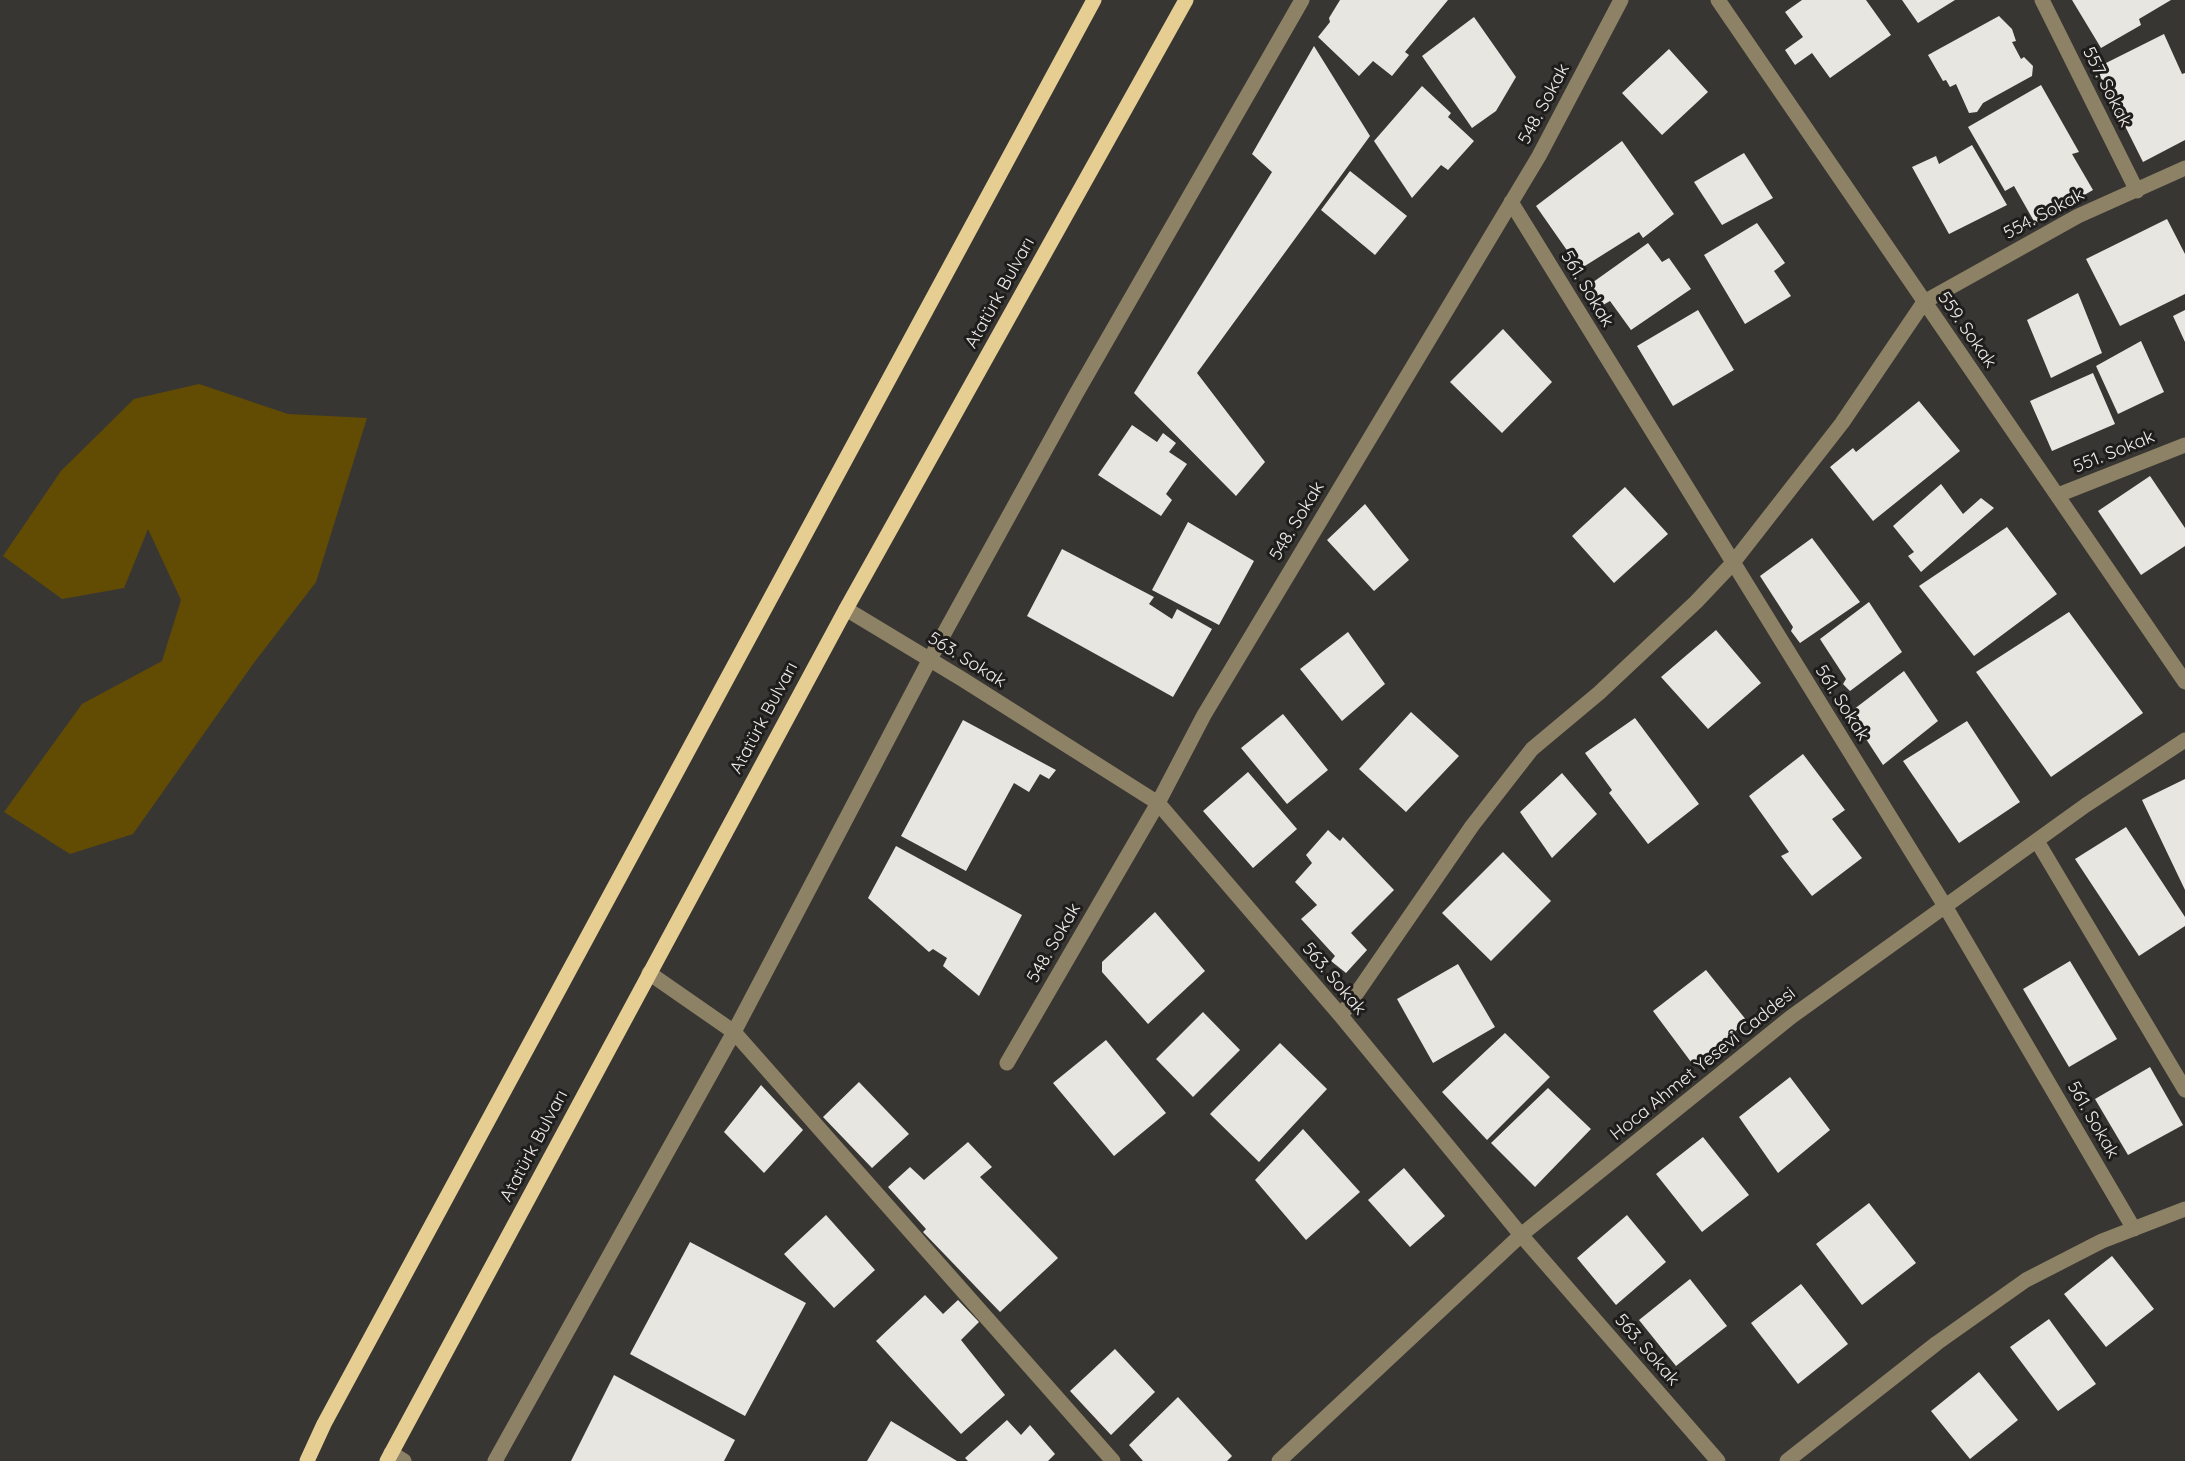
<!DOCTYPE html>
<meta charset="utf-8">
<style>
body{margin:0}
canvas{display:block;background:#383632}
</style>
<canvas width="2185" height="1461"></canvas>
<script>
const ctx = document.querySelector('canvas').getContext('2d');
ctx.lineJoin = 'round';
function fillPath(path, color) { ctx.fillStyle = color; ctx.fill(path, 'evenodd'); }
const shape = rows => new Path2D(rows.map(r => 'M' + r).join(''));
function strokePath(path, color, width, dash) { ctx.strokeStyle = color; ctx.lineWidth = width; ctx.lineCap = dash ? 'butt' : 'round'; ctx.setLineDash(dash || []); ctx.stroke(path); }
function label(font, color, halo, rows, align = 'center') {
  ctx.font = font + ' Quicksand,sans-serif'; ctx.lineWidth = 6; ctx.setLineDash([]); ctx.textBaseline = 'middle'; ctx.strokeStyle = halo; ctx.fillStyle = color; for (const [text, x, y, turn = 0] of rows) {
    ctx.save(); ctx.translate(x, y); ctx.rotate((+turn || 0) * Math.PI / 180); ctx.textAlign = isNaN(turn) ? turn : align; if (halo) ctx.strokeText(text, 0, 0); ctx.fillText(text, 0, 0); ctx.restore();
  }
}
fillPath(shape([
 [199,384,288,414,367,418,316,582,253,664,133,834,70,854,4,812,82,704,162,661,181,600,148,529,124,588,62,599,3,556,61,471,134,399]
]), '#624b03');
fillPath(shape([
 [1340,0,1448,0,1405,52,1409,55,1392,76,1373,61,1359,76,1318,37,1330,22,1329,18],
 [1802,0,1866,0,1891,35,1830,78,1812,53,1795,65,1785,50,1803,37,1785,12],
 [1902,0,1955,0,1918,23],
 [2072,0,2171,0,2139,19,2141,25,2101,48],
 [1999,16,2012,29,2016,41,2012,42,2021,59,2024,57,2033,66,2032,76,1983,103,1977,112,1969,113,1956,84,1950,87,1946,80,1943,81,1928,55],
 [1474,17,1516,77,1496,111,1472,128,1422,56],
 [2164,34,2182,74,2185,73,2185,140,2143,162,2096,68],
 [1314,46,1370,136,1197,373,1265,462,1236,496,1134,393,1272,172,1252,154],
 [1669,49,1708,92,1662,135,1622,93],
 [2041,85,2079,152,2072,154,2093,190,2035,223,2014,186,2005,191,1968,127],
 [1422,86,1451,113,1448,117,1474,141,1448,170,1441,165,1412,198,1374,141],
 [1622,141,1674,214,1643,238,1639,232,1580,269,1536,206],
 [1972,145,2007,205,1949,234,1912,167,1936,156,1939,164],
 [1744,153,1773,198,1722,225,1694,182],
 [1350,171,1407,216,1375,255,1321,210],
 [2167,219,2185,254,2185,294,2120,326,2086,259],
 [1757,223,1785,263,1774,271,1791,296,1745,324,1704,255],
 [1648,243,1662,262,1669,258,1691,289,1631,330,1610,301,1603,305,1589,285],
 [2078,293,2102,353,2051,378,2027,320],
 [1698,310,1734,370,1673,406,1637,346],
 [2185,310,2185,342,2173,316],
 [1503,329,1552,382,1502,433,1450,382],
 [2141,341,2164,392,2118,414,2096,366],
 [2093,373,2115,424,2052,451,2030,401],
 [1919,401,1960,451,1873,521,1830,467,1853,448,1856,452],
 [1132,425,1157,442,1163,433,1176,443,1169,452,1187,464,1166,494,1172,500,1161,516,1098,475],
 [2150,476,2185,528,2185,546,2141,575,2098,511],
 [1941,484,1963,514,1981,498,1994,508,1921,572,1908,556,1914,552,1893,526],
 [1625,487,1668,534,1614,583,1572,536],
 [1365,504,1409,560,1374,591,1327,540],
 [1188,522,1254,561,1219,625,1152,590],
 [2007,527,2057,594,1974,656,1919,586],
 [1812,538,1860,602,1800,643,1791,631,1793,627,1760,576],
 [1062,549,1154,597,1149,604,1172,619,1177,609,1212,629,1173,697,1027,616],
 [1869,602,1902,652,1850,691,1843,684,1846,679,1820,639],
 [2069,612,2143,713,2051,777,1976,672],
 [1716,630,1761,683,1708,729,1661,677],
 [1348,632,1385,684,1342,721,1300,669],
 [1904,671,1938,721,1883,765,1849,713],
 [1411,712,1459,756,1406,812,1359,769],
 [1283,714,1328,770,1287,804,1241,748],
 [1635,718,1699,804,1648,844,1609,793,1612,790,1585,753],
 [963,720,1056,770,1049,779,1040,774,1029,792,1014,783,966,871,901,836],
 [1967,721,2020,802,1959,843,1903,761],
 [1803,754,1845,810,1832,819,1862,858,1812,896,1781,856,1789,852,1749,796],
 [1248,772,1297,829,1253,868,1203,811],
 [1562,773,1597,814,1552,858,1520,812],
 [2185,779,2185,890,2142,800],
 [2126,827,2185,917,2185,926,2139,956,2075,859],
 [1328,830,1340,841,1343,837,1394,890,1351,933,1367,950,1346,973,1331,961,1335,956,1301,919,1317,905,1295,882,1312,863,1306,855],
 [896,846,1022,915,979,996,943,966,947,958,933,949,929,952,868,898],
 [1503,852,1551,901,1491,961,1442,913],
 [1155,912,1205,971,1148,1024,1102,972,1102,962],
 [2070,961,2117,1039,2069,1067,2023,989],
 [1458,964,1495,1027,1433,1063,1397,999],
 [1706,970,1747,1021,1694,1066,1653,1011],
 [1203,1012,1240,1050,1193,1097,1156,1059],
 [1505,1033,1550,1077,1487,1140,1442,1092],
 [1106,1040,1166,1113,1114,1156,1053,1083],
 [1280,1043,1327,1089,1259,1162,1210,1114],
 [2150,1067,2183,1125,2128,1155,2095,1099],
 [1790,1077,1830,1130,1778,1173,1739,1117],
 [859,1082,909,1134,872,1168,823,1117],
 [761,1085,803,1130,764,1173,724,1132],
 [1548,1088,1591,1129,1535,1187,1491,1143],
 [1303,1129,1360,1192,1306,1240,1255,1180],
 [1703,1137,1749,1195,1702,1232,1656,1174],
 [968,1142,992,1167,980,1177,1058,1258,1000,1312,923,1232,926,1229,888,1187,910,1167,924,1180],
 [1404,1168,1445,1216,1410,1247,1368,1200],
 [1869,1203,1916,1263,1862,1305,1816,1244],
 [826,1215,875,1270,834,1308,784,1254],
 [1627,1215,1666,1262,1616,1305,1577,1258],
 [690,1242,806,1303,745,1416,630,1354],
 [2112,1256,2154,1309,2106,1347,2064,1294],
 [1690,1279,1727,1326,1676,1366,1639,1320],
 [1801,1284,1848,1344,1798,1384,1751,1323],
 [925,1295,943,1314,958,1300,979,1322,961,1340,1005,1395,961,1434,876,1341],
 [2049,1319,2096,1384,2058,1411,2010,1347],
 [1115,1349,1155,1392,1111,1435,1070,1391],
 [1979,1372,2018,1420,1970,1459,1931,1411],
 [614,1375,735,1440,724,1461,571,1461],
 [1178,1397,1232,1456,1227,1461,1143,1461,1129,1445],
 [1007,1420,1021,1435,1030,1425,1055,1454,1048,1461,968,1461,965,1458],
 [891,1421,957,1461,867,1461]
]), '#e8e6e1');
strokePath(shape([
 [1718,0,2185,682],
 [2042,0,2137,191],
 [1511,202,1945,906,2134,1229],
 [2058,495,2185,445],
 [846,609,962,679,1158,803,1341,1016,1521,1235,1718,1461],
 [2037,841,2185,1090],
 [649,973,734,1032,1113,1461],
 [1341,1016,1472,826,1532,749,1599,693,1696,602,1732,564,1842,423,1924,302,2078,216,2185,168],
 [1007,1063,1158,803,1204,715,1539,156,1621,0],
 [391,1453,404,1461],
 [495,1461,734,1032,930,659,1076,394,1302,0],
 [1279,1461,1521,1235,1791,1017,2086,805,2185,740],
 [1787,1461,1937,1343,2026,1280,2102,1241,2185,1209]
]), '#8e8266', 15);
strokePath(shape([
 [307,1461,324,1424,1094,0],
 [387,1461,846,609,1186,0]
]), '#e6ce93', 15);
label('18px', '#edece9', '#1e1d1c', [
 ["557. Sokak",2107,87,63],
 ["548. Sokak",1544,104,-62],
 ["554. Sokak",2044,214,-28],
 ["561. Sokak",1587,289,59],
 ["Atatürk Bulvarı",1000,293,-61],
 ["559. Sokak",1967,330,55],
 ["551. Sokak",2114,452,-22],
 ["548. Sokak",1297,521,-59],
 ["563. Sokak",967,660,32],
 ["561. Sokak",1842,703,58],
 ["Atatürk Bulvarı",764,718,-62],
 ["548. Sokak",1054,943,-60],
 ["563. Sokak",1334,979,50],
 ["Hoca Ahmet Yesevi Caddesi",1703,1064,-39],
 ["561. Sokak",2093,1120,60],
 ["Atatürk Bulvarı",534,1146,-62],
 ["563. Sokak",1647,1350,49]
]);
</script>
